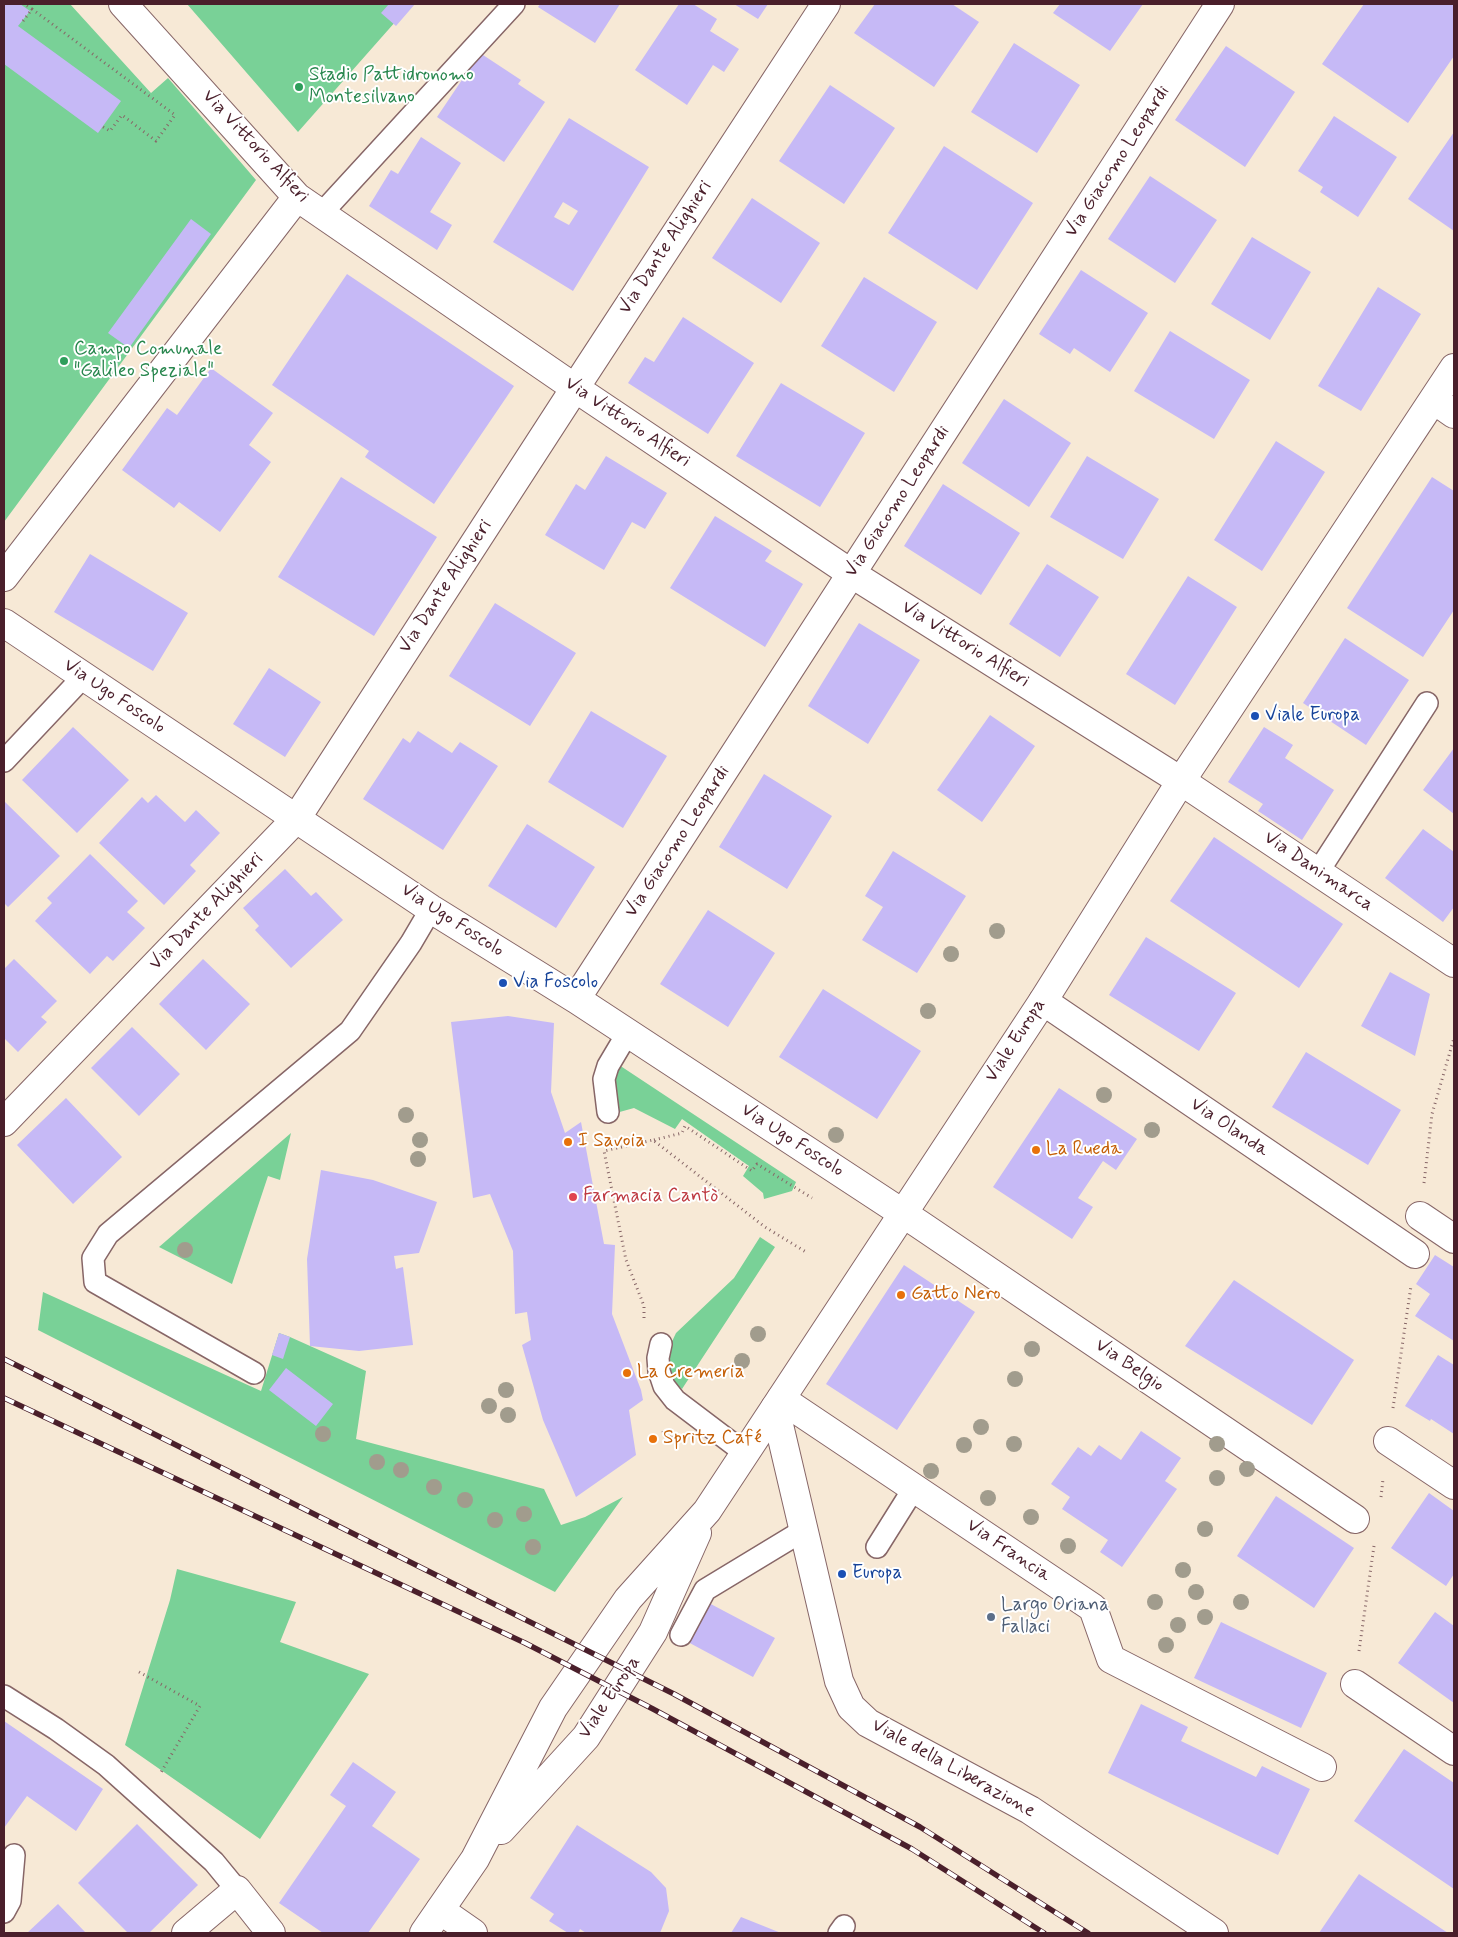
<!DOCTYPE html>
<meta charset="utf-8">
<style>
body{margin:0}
#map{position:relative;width:1458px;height:1937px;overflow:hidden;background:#f7e9d6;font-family:Mynerve,sans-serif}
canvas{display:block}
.frame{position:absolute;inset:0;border:5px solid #4a1f2b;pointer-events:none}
</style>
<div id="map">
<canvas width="1458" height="1937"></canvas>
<div class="frame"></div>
</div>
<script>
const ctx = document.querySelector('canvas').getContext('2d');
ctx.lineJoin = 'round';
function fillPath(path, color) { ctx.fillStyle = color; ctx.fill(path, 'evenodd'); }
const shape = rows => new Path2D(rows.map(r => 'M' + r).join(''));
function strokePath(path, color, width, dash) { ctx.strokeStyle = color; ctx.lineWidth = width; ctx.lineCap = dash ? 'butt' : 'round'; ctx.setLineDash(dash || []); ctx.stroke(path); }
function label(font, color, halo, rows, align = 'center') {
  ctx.font = font + ' Mynerve,sans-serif'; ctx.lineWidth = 4; ctx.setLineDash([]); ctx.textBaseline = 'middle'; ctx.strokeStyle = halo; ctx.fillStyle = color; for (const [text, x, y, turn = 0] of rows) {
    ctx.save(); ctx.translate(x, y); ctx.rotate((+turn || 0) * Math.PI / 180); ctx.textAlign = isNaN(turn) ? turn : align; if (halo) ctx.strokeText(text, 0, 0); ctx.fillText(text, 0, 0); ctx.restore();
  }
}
fillPath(shape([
 [4,4,70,4,151,93,168,78,256,180,4,522],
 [187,4,411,4,298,132],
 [616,1063,796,1182,792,1191,764,1199,763,1193,743,1176,749,1166,682,1119,675,1129,634,1108,616,1113,612,1094],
 [291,1133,280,1180,268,1176,232,1284,159,1247],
 [760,1237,775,1247,682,1389,675,1383,668,1366,668,1350,676,1333,734,1278],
 [43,1292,261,1391,279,1333,290,1337,366,1371,356,1439,544,1489,561,1525,585,1517,623,1497,555,1592,38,1330],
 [177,1569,296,1602,280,1642,369,1674,260,1839,125,1745,170,1600]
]), '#79d197');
fillPath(shape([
 [4,4,20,4,30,11,18,26,121,101,98,133,4,64],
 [389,4,415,4,396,26,381,13],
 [540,4,620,4,595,43,538,7],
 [679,4,693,4,717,19,710,31,739,49,724,72,713,65,687,105,635,70],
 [734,4,768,4,758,19],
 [875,4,952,4,979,22,934,87,854,33],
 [1060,4,1143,4,1110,51,1053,13],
 [1364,4,1454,4,1454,56,1408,123,1322,64],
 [1014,43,1080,85,1037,153,971,112],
 [1226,46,1295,92,1245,167,1175,120],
 [480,53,521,80,518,84,545,102,504,162,437,117],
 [830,85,895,128,844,204,779,161],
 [1334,116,1397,157,1358,217,1320,192,1323,187,1298,171],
 [569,118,649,167,573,291,493,242],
 [563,202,578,211,569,225,554,217],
 [1454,132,1454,231,1408,199],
 [421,137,461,163,430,212,452,225,437,250,369,206,391,170,398,174],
 [944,146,1033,203,977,290,888,233],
 [1150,176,1217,220,1175,283,1108,239],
 [752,198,820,243,781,303,712,258],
 [191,219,211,234,129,348,108,333],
 [1252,237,1311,272,1270,340,1211,304],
 [1081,270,1148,313,1110,372,1074,348,1070,354,1039,334],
 [347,274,514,386,434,504,365,457,369,451,272,385],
 [864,277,937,322,894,392,821,346],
 [1378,287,1421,314,1361,411,1318,386],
 [683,317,754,363,708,434,628,383,645,357,654,362],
 [1170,331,1250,380,1214,439,1134,391],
 [211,368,273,413,249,445,271,462,220,532,179,502,174,508,122,470,167,408,177,415],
 [781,383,865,433,820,507,736,456],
 [1004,399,1071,443,1029,507,962,463],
 [1276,441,1325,472,1262,571,1214,540],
 [606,456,667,493,645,529,632,522,604,570,545,535,576,484,585,490],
 [1087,456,1159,499,1123,559,1050,517],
 [341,477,437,537,374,636,278,577],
 [1432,477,1454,491,1454,610,1423,657,1347,608],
 [943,484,1020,533,981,595,904,546],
 [715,516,772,551,765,561,803,584,765,647,670,588],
 [90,554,188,613,153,671,54,612],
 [1047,564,1099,597,1060,657,1009,624],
 [1188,576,1237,607,1175,705,1126,674],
 [495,603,576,653,530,726,449,676],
 [859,623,920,660,868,744,808,706],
 [1345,638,1409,680,1366,745,1303,703],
 [269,668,321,702,285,757,233,724],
 [591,711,667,756,623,828,548,782],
 [990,715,1035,746,982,822,937,790],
 [73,727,129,780,77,833,22,780],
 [1264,727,1293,745,1285,758,1334,790,1302,840,1258,811,1263,804,1228,782],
 [418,731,452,753,460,742,498,766,443,850,363,799,403,738,410,743],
 [1454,748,1454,814,1423,790],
 [764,774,832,816,787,889,719,847],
 [156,795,185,822,196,810,220,833,190,865,196,871,164,905,99,843,142,797,148,803],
 [4,801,60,856,8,907,4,903],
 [527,824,595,867,556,928,488,886],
 [1423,829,1454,852,1454,907,1443,922,1385,878],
 [1214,837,1343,924,1299,988,1170,901],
 [893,851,966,896,917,973,862,940,883,907,865,896],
 [90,854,138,901,127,912,145,928,113,961,107,956,90,974,35,921,52,903,47,898],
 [285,869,311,896,316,892,343,920,291,968,255,930,259,926,243,908],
 [708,910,775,953,728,1027,660,984],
 [1146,937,1236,993,1199,1051,1109,995],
 [14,959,57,1001,41,1017,47,1022,18,1052,4,1038,4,969],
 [203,959,250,1004,206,1050,159,1004],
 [1390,972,1430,994,1415,1056,1361,1026],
 [823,989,921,1051,877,1119,779,1057],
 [508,1016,554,1023,551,1092,565,1133,581,1122,604,1244,615,1245,612,1314,641,1390,643,1400,629,1410,636,1455,576,1497,543,1420,522,1345,531,1340,527,1312,515,1314,513,1251,490,1194,473,1198,451,1022],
 [132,1027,180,1074,139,1116,91,1068],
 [1306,1052,1401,1110,1368,1165,1272,1107],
 [1059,1088,1137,1139,1116,1170,1103,1161,1078,1198,1093,1207,1072,1239,993,1187],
 [66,1098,122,1157,73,1204,17,1145],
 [321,1170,373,1180,437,1202,419,1253,394,1256,396,1269,403,1267,413,1345,359,1351,310,1346,307,1259],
 [1435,1255,1454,1267,1454,1341,1415,1316,1430,1294,1416,1284],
 [904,1265,975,1312,897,1430,826,1384],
 [1234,1280,1354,1360,1312,1425,1185,1346],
 [279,1333,290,1337,283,1359,272,1355],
 [1438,1355,1454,1365,1454,1434,1431,1419,1430,1421,1405,1406],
 [286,1368,333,1404,316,1426,269,1390],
 [1141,1431,1181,1458,1165,1481,1177,1489,1122,1567,1100,1552,1108,1540,1062,1509,1070,1497,1051,1484,1078,1447,1091,1456,1099,1445,1121,1460],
 [1429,1493,1454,1511,1454,1574,1446,1586,1391,1548],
 [1276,1496,1354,1548,1314,1608,1237,1556],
 [707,1602,775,1638,753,1677,686,1641],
 [1435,1612,1454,1626,1454,1703,1398,1663],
 [1221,1622,1327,1673,1301,1728,1194,1678],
 [1141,1704,1188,1727,1181,1741,1256,1777,1262,1766,1310,1789,1278,1855,1108,1773],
 [4,1721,103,1789,76,1831,27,1796,4,1828],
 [1404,1749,1454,1783,1454,1889,1354,1821],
 [353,1762,396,1792,372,1826,420,1859,368,1933,323,1933,279,1903,346,1806,330,1795],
 [137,1824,198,1885,149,1933,128,1933,78,1883],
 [577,1825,651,1872,666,1888,669,1911,660,1933,586,1933,580,1929,578,1933,568,1933,549,1921,554,1914,530,1898],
 [1359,1874,1448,1933,1319,1933],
 [58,1904,86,1933,27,1933],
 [741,1917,781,1933,731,1933]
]), '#c6b9f6');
const lane = shape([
 [321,214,514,4],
 [4,761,84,676],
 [1318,872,1427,703],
 [608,1112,604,1079,608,1066,627,1034],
 [661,1344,658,1358,659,1371,664,1386,675,1400,745,1453],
 [254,1373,95,1282,93,1258,108,1234,350,1031,411,943,431,909],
 [877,1547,914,1488],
 [681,1635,705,1590,804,1530],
 [4,1696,56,1729,106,1765,214,1862,237,1890],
 [4,1912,10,1901,14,1855],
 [839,1933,844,1926]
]);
const street = shape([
 [123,4,297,197,575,388,852,574,1181,781,1454,963],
 [1434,400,1454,414],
 [4,577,297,197],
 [4,623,431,909,576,999,919,1224,1355,1519],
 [576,999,1220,4],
 [1043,1001,1415,1254],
 [4,1122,296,819,575,388,826,4],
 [1420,1216,1454,1239],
 [781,1399,1093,1608,1111,1659,1322,1767],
 [775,1408,839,1681,851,1707,868,1723,1030,1810,1214,1933],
 [1388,1441,1454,1485],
 [1355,1684,1454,1751],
 [440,1910,473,1933],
 [186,1933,237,1890,271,1933]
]);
const secondary = shape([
 [501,1830,586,1737,653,1632,697,1533],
 [424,1933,475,1859,553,1708,628,1599,707,1511,1043,1001,1181,781,1454,368]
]);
strokePath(lane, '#876667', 24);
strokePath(street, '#876667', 30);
strokePath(secondary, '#876667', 30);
strokePath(shape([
 [32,9,175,115,156,141,122,115,110,131,103,127],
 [23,21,32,9,24,4],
 [654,1140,682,1133,685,1126,752,1171,757,1164,812,1198],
 [1424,1183,1432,1114,1454,1038],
 [644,1318,644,1306,626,1260,604,1151,653,1140,765,1227,806,1252],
 [1393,1408,1411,1286],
 [663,1431,667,1443,672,1436],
 [1381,1497,1383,1479],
 [1359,1651,1374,1546],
 [139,1672,200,1706,160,1774]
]), '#876667', 3, [1, 4]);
strokePath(lane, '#fff', 21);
strokePath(street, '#fff', 28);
strokePath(secondary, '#fff', 28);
const rail = shape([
 [4,1359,674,1694,920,1827,1088,1933],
 [4,1398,525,1643,653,1709,912,1849,1044,1933]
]);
strokePath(rail, '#4a1f2b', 5.5);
strokePath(rail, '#fff', 4, [11]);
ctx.fillStyle = '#a19c8d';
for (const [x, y] of [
 [997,931],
 [951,954],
 [928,1011],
 [1104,1095],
 [406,1115],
 [1152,1130],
 [836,1135],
 [420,1140],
 [418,1159],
 [185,1250],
 [758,1334],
 [1032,1349],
 [742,1361],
 [1015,1379],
 [506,1390],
 [489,1406],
 [508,1415],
 [981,1427],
 [323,1434],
 [1014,1444],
 [1217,1444],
 [964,1445],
 [377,1462],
 [1247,1469],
 [401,1470],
 [931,1471],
 [1217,1478],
 [434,1487],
 [988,1498],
 [465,1500],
 [524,1514],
 [1031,1517],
 [495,1520],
 [1205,1529],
 [1068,1546],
 [533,1547],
 [1183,1570],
 [1196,1592],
 [1155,1602],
 [1241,1602],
 [1205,1617],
 [1178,1625],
 [1166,1645]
]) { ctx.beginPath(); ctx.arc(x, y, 8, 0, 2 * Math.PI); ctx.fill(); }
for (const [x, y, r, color] of [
 [299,87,5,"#2e9e5b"],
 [64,361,5,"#2e9e5b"],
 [1255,716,5,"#1a4fb4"],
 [503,983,5,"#1a4fb4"],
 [568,1142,5,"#e8710a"],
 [1036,1150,5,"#e8710a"],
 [573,1197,5,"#e0444e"],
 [901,1295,5,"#e8710a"],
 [627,1373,5,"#e8710a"],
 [653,1439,5,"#e8710a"],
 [842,1574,5,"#1a4fb4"],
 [991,1617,5,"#5c6f8a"]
]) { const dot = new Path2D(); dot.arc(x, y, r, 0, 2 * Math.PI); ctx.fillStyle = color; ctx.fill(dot); strokePath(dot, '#fff', 2); }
label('19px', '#27864d', '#fff', [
 ["Stadio Pattidronomo",309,76],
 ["Montesilvano",309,98],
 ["Campo Comunale",74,350],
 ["\"Galileo Speziale\"",74,372]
], 'left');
label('19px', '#4a1f2b', '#fff', [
 ["Via Vittorio Alfieri",255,147,47],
 ["Via Giacomo Leopardi",1118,162,-57],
 ["Via Dante Alighieri",666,248,-57],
 ["Via Vittorio Alfieri",627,423,34],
 ["Via Giacomo Leopardi",898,502,-57],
 ["Via Dante Alighieri",446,587,-57],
 ["Via Vittorio Alfieri",965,645,32],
 ["Via Ugo Foscolo",114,697,34],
 ["Via Giacomo Leopardi",678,842,-57],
 ["Via Danimarca",1318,872,34],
 ["Via Dante Alighieri",207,912,-46],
 ["Via Ugo Foscolo",452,921,33],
 ["Viale Europa",1016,1041,-57],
 ["Via Olanda",1229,1128,34],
 ["Via Ugo Foscolo",792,1141,33],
 ["Via Belgio",1129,1366,34],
 ["Via Francia",1008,1551,34],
 ["Viale Europa",610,1698,-56],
 ["Viale della Liberazione",953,1769,29]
]);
label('19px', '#164399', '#fff', [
 ["Viale Europa",1265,716],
 ["Via Foscolo",513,983],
 ["Europa",852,1574]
], 'left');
label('19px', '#c56008', '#fff', [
 ["I Savoia",578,1142],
 ["La Rueda",1046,1150],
 ["Gatto Nero",911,1295],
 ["La Cremeria",637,1373],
 ["Spritz Café",663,1439]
], 'left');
label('19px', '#be3a42', '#fff', [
 ["Farmacia Cantò",583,1197]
], 'left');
label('19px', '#4e5e75', '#fff', [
 ["Largo Oriana",1001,1606],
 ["Fallaci",1001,1628]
], 'left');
</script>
